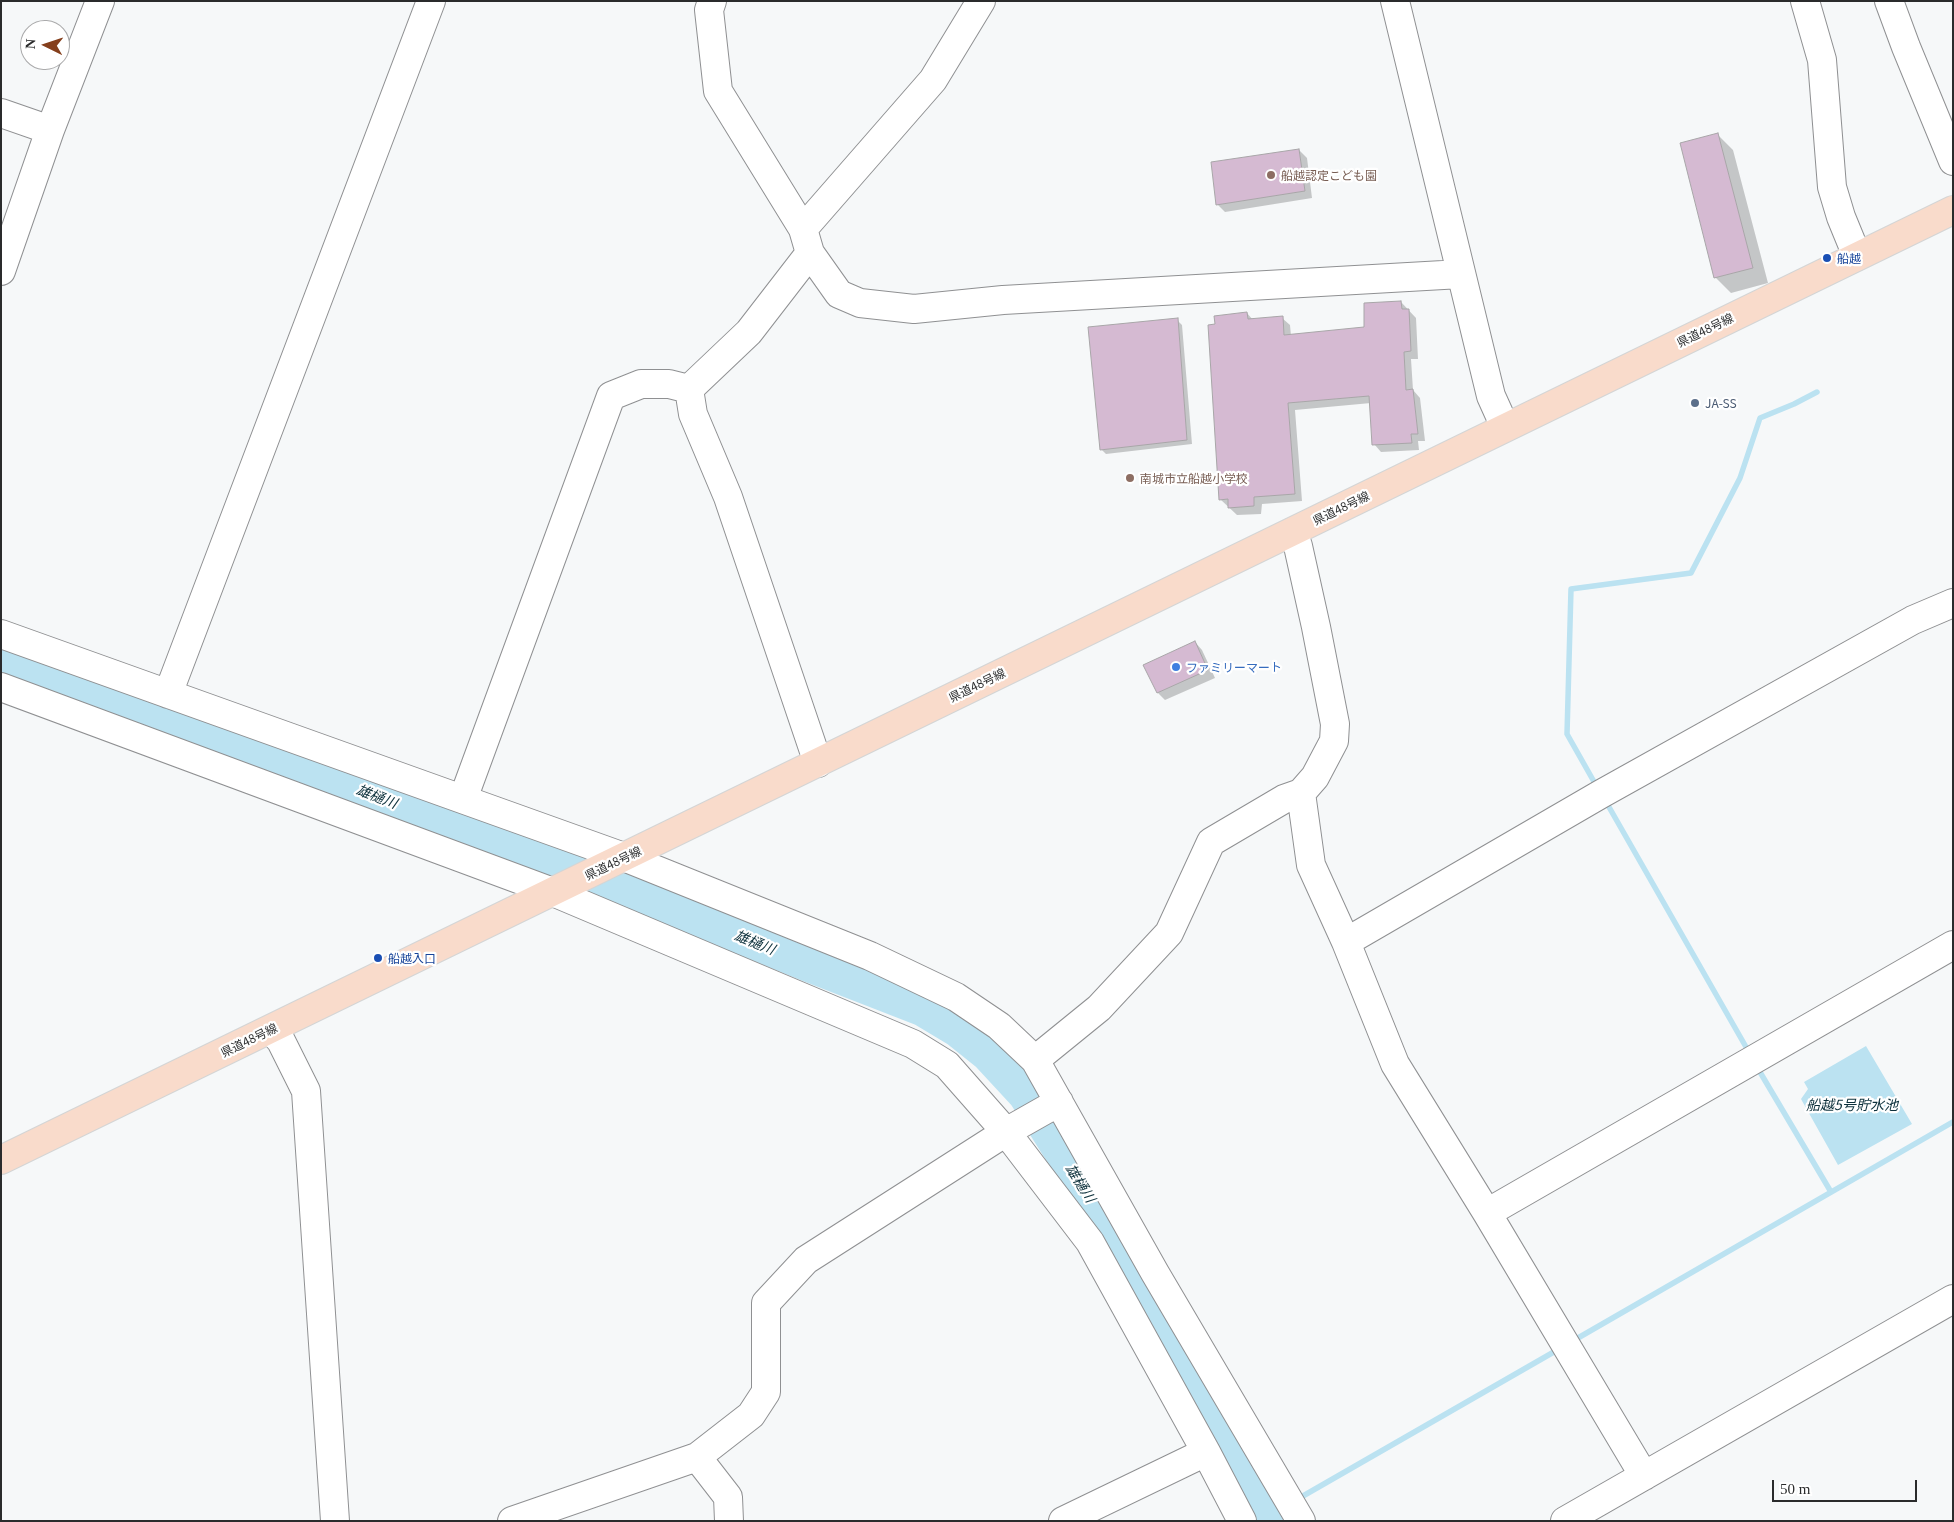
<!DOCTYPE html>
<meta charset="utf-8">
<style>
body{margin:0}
#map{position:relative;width:1954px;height:1522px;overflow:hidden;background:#f6f8f9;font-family:Georgia,serif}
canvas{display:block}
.frame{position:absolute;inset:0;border:2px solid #2a2b2c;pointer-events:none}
.north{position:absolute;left:20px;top:20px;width:50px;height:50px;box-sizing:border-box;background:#fff;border:1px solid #aaaaab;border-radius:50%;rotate:274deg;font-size:14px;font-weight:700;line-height:20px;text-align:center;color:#2a2b2c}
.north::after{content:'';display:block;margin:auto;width:18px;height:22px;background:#853f1c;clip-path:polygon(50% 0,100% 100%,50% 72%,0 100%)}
.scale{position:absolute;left:1772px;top:1480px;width:145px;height:22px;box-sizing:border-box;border:2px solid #2a2b2c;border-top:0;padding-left:6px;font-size:15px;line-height:18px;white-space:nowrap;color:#2a2b2c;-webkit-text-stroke:4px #fff;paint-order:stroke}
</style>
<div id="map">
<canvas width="1954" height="1522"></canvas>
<div class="frame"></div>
<div class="north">N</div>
<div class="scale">50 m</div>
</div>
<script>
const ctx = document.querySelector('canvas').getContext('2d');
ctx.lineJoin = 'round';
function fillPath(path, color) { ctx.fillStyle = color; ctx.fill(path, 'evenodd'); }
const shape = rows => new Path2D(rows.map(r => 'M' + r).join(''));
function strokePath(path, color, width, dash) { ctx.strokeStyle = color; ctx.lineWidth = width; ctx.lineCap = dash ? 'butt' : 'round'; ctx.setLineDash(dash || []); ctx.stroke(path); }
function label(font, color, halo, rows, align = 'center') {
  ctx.font = font + ' Georgia,"Noto Sans JP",serif'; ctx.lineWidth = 4.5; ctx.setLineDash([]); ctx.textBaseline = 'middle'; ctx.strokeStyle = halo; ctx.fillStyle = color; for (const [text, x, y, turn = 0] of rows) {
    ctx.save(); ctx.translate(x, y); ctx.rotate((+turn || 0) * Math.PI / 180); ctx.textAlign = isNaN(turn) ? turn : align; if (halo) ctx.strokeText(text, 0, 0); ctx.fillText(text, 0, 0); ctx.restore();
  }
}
fillPath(shape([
 [1866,1046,1912,1124,1838,1165,1801,1099,1808,1089,1804,1082]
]), '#bbe2f1');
fillPath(shape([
 [1718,135,1733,150,1768,283,1731,293,1715,277],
 [1299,150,1307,158,1312,198,1225,212,1217,204],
 [1401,302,1416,318,1418,359,1411,359,1413,390,1420,398,1425,441,1418,441,1419,450,1381,452,1374,444,1371,403,1295,410,1302,501,1262,504,1261,514,1237,515,1220,499,1247,313,1253,320,1282,318,1290,325,1291,336,1366,328],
 [1177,320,1182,325,1192,444,1106,454,1101,449],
 [1195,642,1202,650,1215,678,1165,700,1158,693]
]), '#0003');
strokePath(shape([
 [1597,787,1567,734,1571,589,1691,573,1740,478,1760,418,1794,404,1817,392],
 [1605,800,1750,1054],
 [1757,1067,1831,1192],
 [1571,1342,1953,1122],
 [1296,1500,1559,1349],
 [1267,1516,1284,1507]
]), '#bbe2f1', 5.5);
strokePath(shape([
 [1,655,236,745,635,894,810,965,923,1009,958,1030,988,1054,1025,1094,1103,1218,1215,1418,1270,1521]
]), '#bbe2f1', 35);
const building = shape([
 [1718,133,1753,268,1714,278,1680,143,1718,133],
 [1299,149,1305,191,1216,205,1211,162,1299,149],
 [1401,301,1402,309,1409,309,1411,351,1404,352,1406,390,1413,389,1418,434,1411,434,1412,443,1372,445,1369,396,1288,403,1295,494,1254,497,1254,506,1228,508,1228,499,1219,500,1208,325,1215,324,1214,316,1247,312,1248,319,1283,316,1284,335,1364,327,1364,303,1401,301],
 [1178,318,1187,440,1100,450,1088,327,1178,318],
 [1195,641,1208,670,1157,693,1143,665,1195,641]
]);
fillPath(building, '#d5bad2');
strokePath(building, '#a8a6a8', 1);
const minor = shape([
 [712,1,709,10,718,91,803,229],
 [1395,1,1491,396,1505,427],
 [1805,1,1822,60,1832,187,1841,217,1857,256],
 [1889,1,1906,47,1953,161],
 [1,113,50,130],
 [810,253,839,294,860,303,914,309,1003,300,1461,274],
 [1,271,50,130,100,1],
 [689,389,749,332,810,253,803,229,933,80,981,1],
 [689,389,693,414,728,497,818,763],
 [1,634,624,857,870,956,956,997,999,1026,1035,1060,1155,1273,1301,1521],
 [1,687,553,892,913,1044,947,1065,1006,1132,1090,1242,1206,1452,1242,1521],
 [168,694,431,1],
 [1301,793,1311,865,1346,942,1395,1064,1487,1213,1644,1476],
 [463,799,611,396,641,384,669,384,689,389],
 [1346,942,1601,794,1913,620,1953,603],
 [271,1030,281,1041,306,1091,335,1521],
 [1035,1060,1099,1008,1169,933,1211,842,1284,799,1301,793,1315,777,1334,741,1335,724,1316,627,1298,546,1293,532],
 [1487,1213,1953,945],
 [697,1457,728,1497,729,1521],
 [512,1521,697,1457,751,1415,766,1392,766,1303,806,1260,1006,1132,1059,1102],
 [1063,1521,1206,1452],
 [1565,1521,1953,1299]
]);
const major = shape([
 [1,1160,1953,210]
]);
strokePath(minor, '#8f9092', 30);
strokePath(major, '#d4d5d5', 30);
strokePath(minor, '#fff', 28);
strokePath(major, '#f9dbcb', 28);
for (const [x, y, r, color] of [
 [1271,175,5,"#8d6e63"],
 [1827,258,5,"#1a4fb4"],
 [1695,403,5,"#5c6f8a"],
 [1130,478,5,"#8d6e63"],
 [1176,667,5,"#3f7fe0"],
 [378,958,5,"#1a4fb4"]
]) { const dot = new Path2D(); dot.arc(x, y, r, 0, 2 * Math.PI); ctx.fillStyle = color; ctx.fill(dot); strokePath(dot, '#fff', 2); }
label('12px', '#785e54', '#fff', [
 ["船越認定こども園",1281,175],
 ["南城市立船越小学校",1140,478]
], 'left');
label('12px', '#164399', '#fff', [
 ["船越",1837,258],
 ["船越入口",388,958]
], 'left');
label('12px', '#2a2b2c', '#fff', [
 ["県道48号線",1705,330,-26],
 ["県道48号線",1341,508,-26],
 ["県道48号線",977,685,-26],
 ["県道48号線",613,863,-26],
 ["県道48号線",249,1040,-26]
]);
label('12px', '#4e5e75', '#fff', [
 ["JA-SS",1705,403]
], 'left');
label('12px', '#366cbe', '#fff', [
 ["ファミリーマート",1186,667]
], 'left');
label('italic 14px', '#0c303b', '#fff', [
 ["雄樋川",377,796,21],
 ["雄樋川",755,942,22],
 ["船越5号貯水池",1852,1105],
 ["雄樋川",1081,1183,58]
]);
</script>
